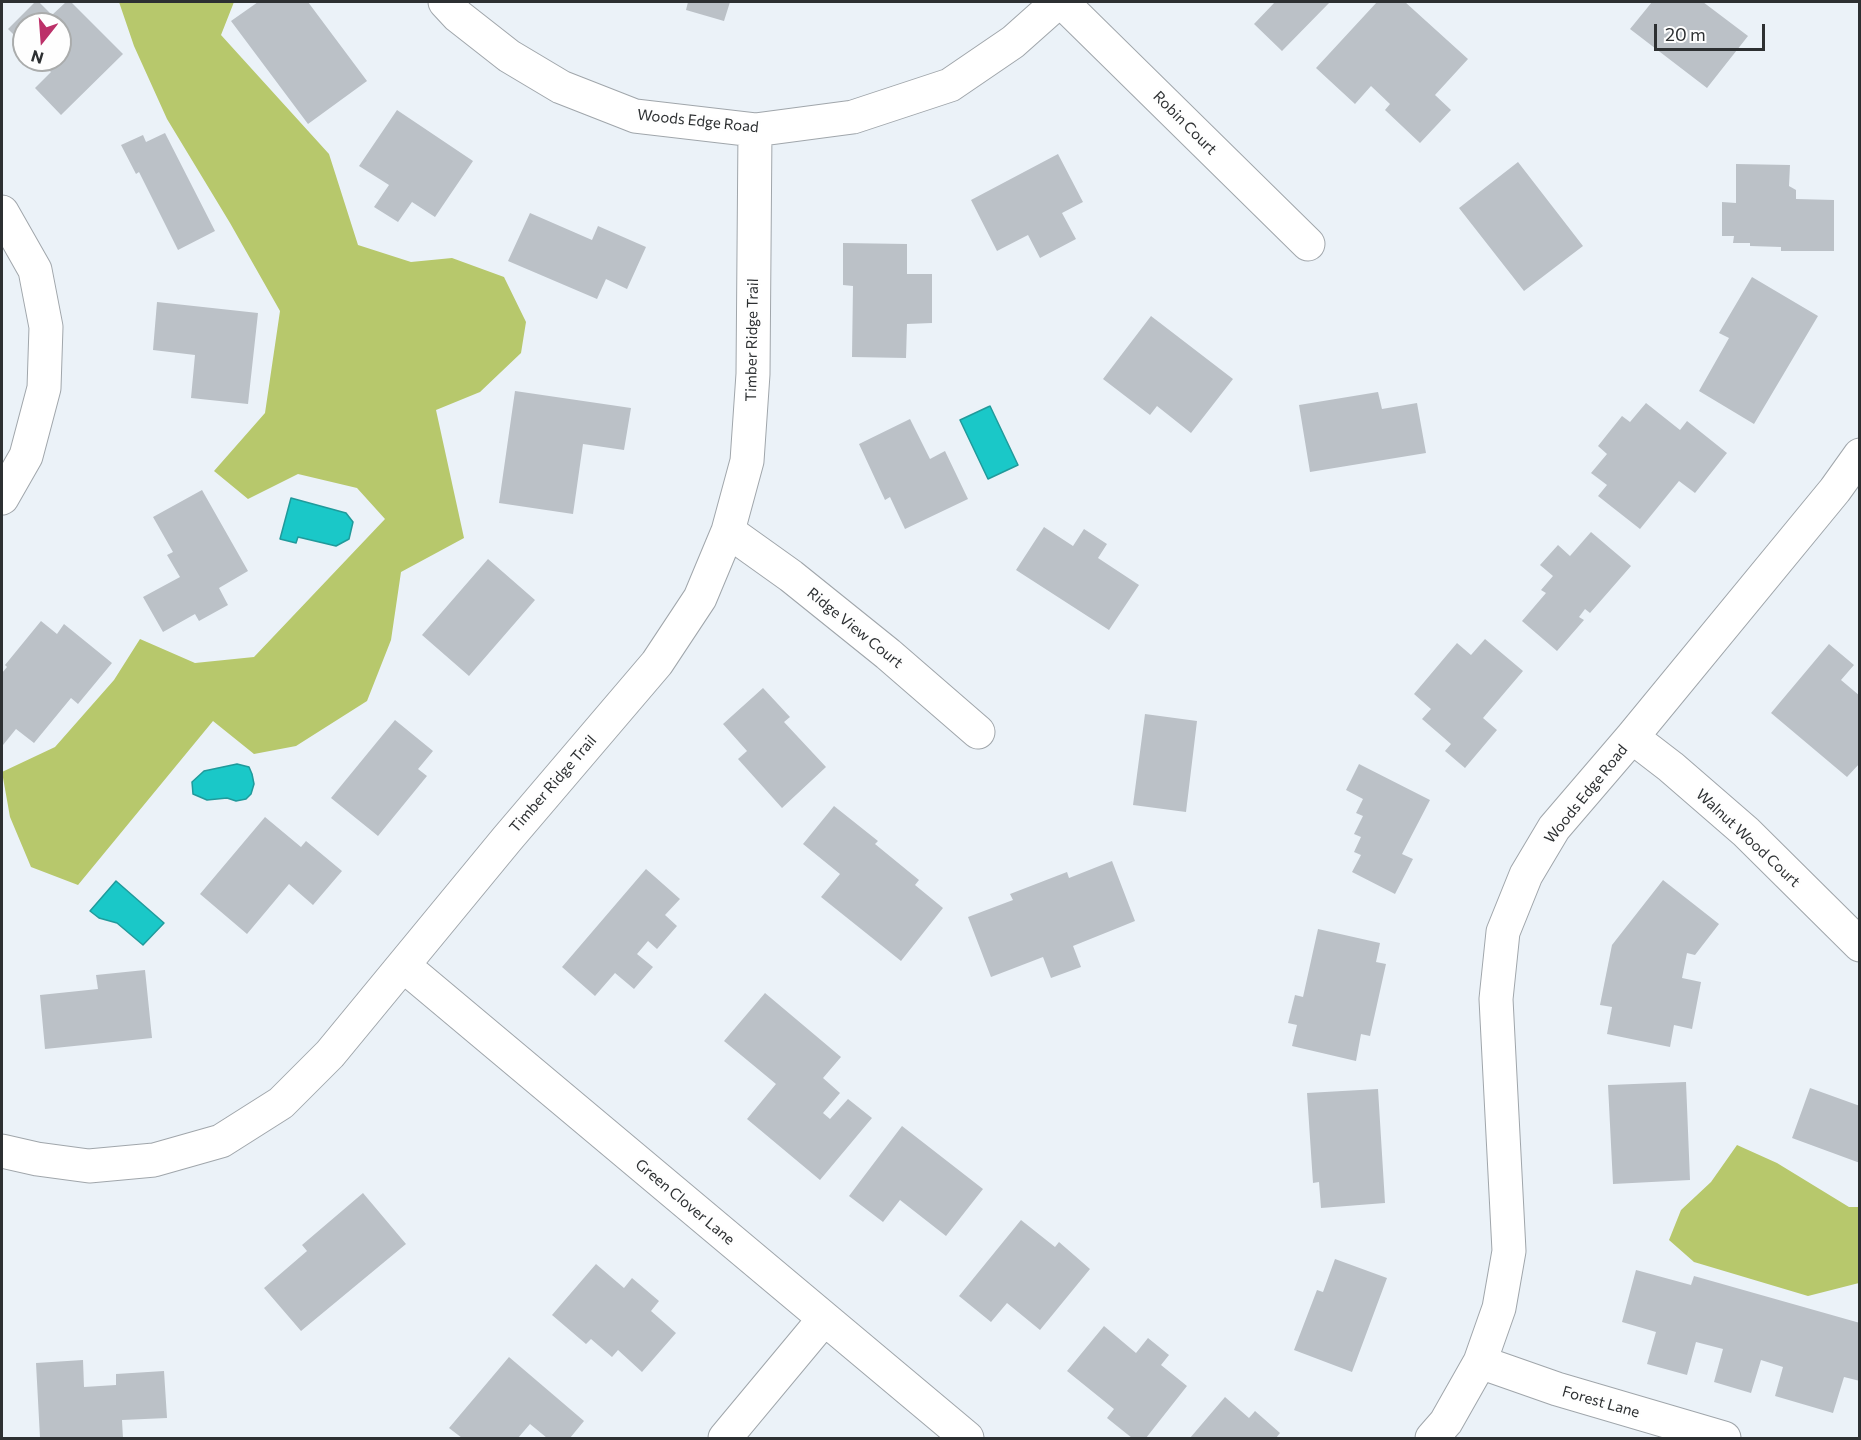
<!DOCTYPE html>
<style>
body{margin:0}
#map{position:relative;width:1861px;height:1440px;overflow:hidden;background:#ebf2f8;font-family:Commissioner,sans-serif}
canvas{display:block}
.frame{position:absolute;inset:0;border:3px solid #2d3032;pointer-events:none}
.north{position:absolute;left:12px;top:12px;width:60px;height:60px;box-sizing:border-box;background:#fefefe;border:2px solid #aaacac;border-radius:50%;rotate:197deg;font-size:16px;font-weight:700;line-height:24px;text-align:center;color:#2d3032}
.north::after{content:'';display:block;margin:auto;width:21px;height:27px;background:#bc3169;clip-path:polygon(50% 0,100% 100%,50% 72%,0 100%)}
.scale{position:absolute;left:1654px;top:24px;width:111px;height:27px;box-sizing:border-box;border:3px solid #2d3032;border-top:0;padding-left:8px;font-size:18px;line-height:21px;white-space:nowrap;color:#2d3032;-webkit-text-stroke:4px #fefefe;paint-order:stroke}
</style>
<div id="map">
<canvas width="1861" height="1440"></canvas>
<div class="frame"></div>
<div class="north">N</div>
<div class="scale">20 m</div>
</div>
<script>
const ctx = document.querySelector('canvas').getContext('2d');
ctx.lineJoin = 'round';
function fillPath(path, color) { ctx.fillStyle = color; ctx.fill(path, 'evenodd'); }
const shape = rows => new Path2D(rows.map(r => 'M' + r).join(''));
function strokePath(path, color, width, dash) { ctx.strokeStyle = color; ctx.lineWidth = width; ctx.lineCap = dash ? 'butt' : 'round'; ctx.setLineDash(dash || []); ctx.stroke(path); }
function label(font, color, halo, rows, align = 'center') {
  ctx.font = font + ' Commissioner,sans-serif'; ctx.lineWidth = 5; ctx.setLineDash([]); ctx.textBaseline = 'middle'; ctx.strokeStyle = halo; ctx.fillStyle = color; for (const [text, x, y, turn = 0] of rows) {
    ctx.save(); ctx.translate(x, y); ctx.rotate((+turn || 0) * Math.PI / 180); ctx.textAlign = isNaN(turn) ? turn : align; if (halo) ctx.strokeText(text, 0, 0); ctx.fillText(text, 0, 0); ctx.restore();
  }
}
fillPath(shape([
 [119,2,234,2,221,35,329,154,358,245,411,262,452,258,504,277,526,322,521,353,480,392,436,410,464,538,401,572,391,640,367,701,296,746,254,754,213,721,78,885,31,867,10,817,2,772,55,747,114,680,140,639,195,663,254,657,385,519,357,488,298,474,248,499,214,471,265,413,280,311,230,223,167,119,134,46],
 [1737,1145,1777,1163,1849,1207,1859,1207,1859,1283,1808,1296,1694,1262,1669,1240,1681,1210,1711,1182]
]), '#b7c86c');
const water = shape([
 [990,406,1018,465,988,479,960,420,990,406],
 [291,498,346,513,353,522,349,539,336,546,298,537,296,543,280,539,291,498],
 [237,764,249,767,252,774,254,784,251,794,246,799,236,801,227,798,207,800,193,794,192,782,204,771,237,764],
 [116,881,164,923,143,945,117,923,99,918,90,911,116,881]
]);
fillPath(water, '#1ac8c8');
strokePath(water, '#209a9b', 1.5);
fillPath(shape([
 [35,2,39,2,52,15,66,2,71,2,123,54,61,115,35,88,51,72,39,60,60,60,60,24,24,24,24,45,8,29],
 [258,2,308,2,367,81,308,124,231,21],
 [688,2,730,2,724,21,686,10],
 [1275,2,1330,2,1282,51,1254,24],
 [1377,2,1405,2,1468,59,1435,95,1451,110,1420,143,1385,110,1390,104,1371,86,1355,104,1316,68],
 [1652,2,1703,2,1748,36,1707,88,1630,29],
 [397,110,473,161,435,217,412,202,398,222,374,207,389,185,359,166],
 [165,133,215,231,178,250,139,172,136,174,121,145,143,135,146,142],
 [1058,154,1083,202,1062,213,1076,239,1040,258,1028,235,997,251,971,200],
 [1518,162,1583,246,1524,291,1459,208],
 [1736,164,1790,165,1789,186,1796,190,1796,199,1834,200,1834,251,1781,251,1781,247,1750,246,1750,243,1733,243,1734,236,1722,236,1722,202,1736,203],
 [530,213,592,240,598,226,646,247,627,289,606,279,597,299,508,261],
 [843,243,907,244,907,274,932,274,932,323,907,324,906,358,852,357,853,286,843,285],
 [1752,277,1818,316,1754,424,1699,391,1729,338,1719,333],
 [157,302,258,313,248,404,191,398,195,355,153,350],
 [1151,316,1233,379,1191,433,1157,406,1150,415,1103,379],
 [515,391,631,408,624,450,583,444,573,514,499,503],
 [1378,392,1382,409,1417,403,1426,453,1310,472,1299,405],
 [1646,403,1680,430,1687,421,1727,453,1695,493,1679,481,1640,529,1598,496,1607,485,1591,473,1607,454,1598,446,1622,416,1630,422],
 [910,419,930,459,945,451,968,499,905,529,890,497,885,500,859,444],
 [202,490,248,571,219,588,228,605,199,621,195,614,163,632,143,597,180,577,167,555,173,552,153,517],
 [1044,527,1073,546,1084,529,1107,544,1098,558,1139,585,1109,630,1016,570],
 [1591,532,1631,566,1590,613,1585,609,1579,617,1584,620,1557,651,1522,621,1546,593,1541,590,1553,576,1540,565,1558,545,1570,556],
 [488,559,535,600,469,676,422,635],
 [41,621,57,634,64,624,112,663,78,704,71,698,34,743,16,729,3,745,2,743,2,673,7,667,5,665],
 [1485,639,1523,671,1483,718,1497,730,1465,768,1445,751,1451,744,1422,719,1431,709,1414,694,1457,643,1471,655],
 [1829,644,1854,665,1841,680,1860,696,1860,763,1847,777,1771,713],
 [763,688,790,717,784,722,826,767,782,808,738,759,747,751,723,724],
 [1145,714,1197,721,1186,812,1133,805],
 [395,720,433,751,418,769,427,776,378,836,331,798],
 [1359,764,1430,800,1402,854,1413,859,1395,894,1352,872,1361,855,1354,852,1361,837,1354,834,1363,816,1356,813,1363,799,1346,790],
 [834,806,878,841,875,844,919,880,915,885,943,908,901,961,821,897,840,874,803,844],
 [265,817,301,847,306,841,342,871,313,905,289,884,247,934,200,894],
 [1112,861,1135,921,1073,946,1081,967,1051,978,1043,957,991,977,968,917,1013,900,1010,894,1067,872,1069,878],
 [646,869,680,899,665,915,677,926,657,949,648,941,637,954,653,967,634,989,615,973,595,996,562,967],
 [1663,880,1719,924,1695,955,1687,953,1682,978,1701,982,1692,1029,1674,1025,1670,1047,1607,1034,1612,1007,1600,1005,1612,945],
 [1318,929,1380,943,1376,962,1386,964,1370,1036,1361,1034,1356,1061,1292,1046,1297,1025,1288,1023,1295,995,1303,997],
 [145,970,152,1038,45,1049,40,995,98,989,96,975],
 [765,993,841,1057,823,1078,840,1093,823,1113,830,1119,848,1099,872,1118,820,1180,747,1119,776,1084,724,1041],
 [1686,1082,1690,1180,1613,1184,1608,1085],
 [1810,1088,1860,1106,1860,1163,1792,1138],
 [1378,1089,1385,1203,1321,1208,1319,1182,1313,1183,1307,1093],
 [902,1126,983,1189,946,1236,900,1200,883,1222,849,1196],
 [363,1193,406,1244,301,1331,264,1288,307,1251,302,1245],
 [1021,1220,1055,1247,1059,1242,1090,1269,1040,1330,1007,1303,991,1322,959,1296],
 [1335,1259,1387,1278,1352,1372,1294,1350,1317,1290,1323,1292],
 [596,1264,624,1288,632,1278,659,1301,651,1311,676,1333,642,1372,618,1350,612,1357,591,1339,586,1344,552,1315],
 [1636,1270,1691,1285,1694,1276,1860,1323,1860,1381,1844,1377,1833,1413,1775,1396,1783,1367,1761,1360,1751,1393,1714,1382,1723,1349,1696,1342,1687,1375,1647,1364,1656,1332,1622,1322],
 [1104,1326,1136,1353,1148,1338,1169,1355,1161,1365,1187,1386,1146,1438,1132,1438,1107,1418,1114,1409,1067,1371],
 [509,1357,584,1421,570,1438,547,1438,530,1424,518,1438,462,1438,449,1428],
 [83,1360,84,1387,116,1385,116,1374,164,1371,167,1418,122,1420,123,1438,40,1438,36,1363],
 [1225,1397,1249,1418,1255,1411,1280,1433,1276,1438,1190,1438]
]), '#bbc1c7');
const street = shape([
 [445,2,458,16,509,56,561,87,635,116,755,130,853,117,950,85,1013,42,1058,2],
 [1062,2,1308,244],
 [2,212,35,270,46,327,44,388,26,456,2,498],
 [728,531,791,576,888,654,978,732],
 [1632,737,1671,767,1746,832,1860,945],
 [404,966,967,1438],
 [2,1151,37,1159,89,1166,154,1160,221,1141,281,1103,330,1054,507,839,657,663,700,598,728,531,747,461,753,374,755,130],
 [1480,1362,1557,1389,1724,1438],
 [725,1438,824,1319],
 [1432,1438,1446,1422,1480,1362,1499,1308,1509,1251,1496,999,1503,932,1526,875,1554,828,1632,737,1835,490,1860,455]
]);
strokePath(street, '#a0a6ab', 35);
strokePath(street, '#fff', 33);
label('15px', '#2d3032', '#fefefe', [
 ["Woods Edge Road",698,121,6],
 ["Robin Court",1185,123,45],
 ["Timber Ridge Trail",752,340,-89],
 ["Ridge View Court",855,628,39],
 ["Timber Ridge Trail",553,784,-49],
 ["Woods Edge Road",1586,794,-51],
 ["Walnut Wood Court",1748,838,43],
 ["Green Clover Lane",685,1202,40],
 ["Forest Lane",1601,1402,16]
]);
</script>
